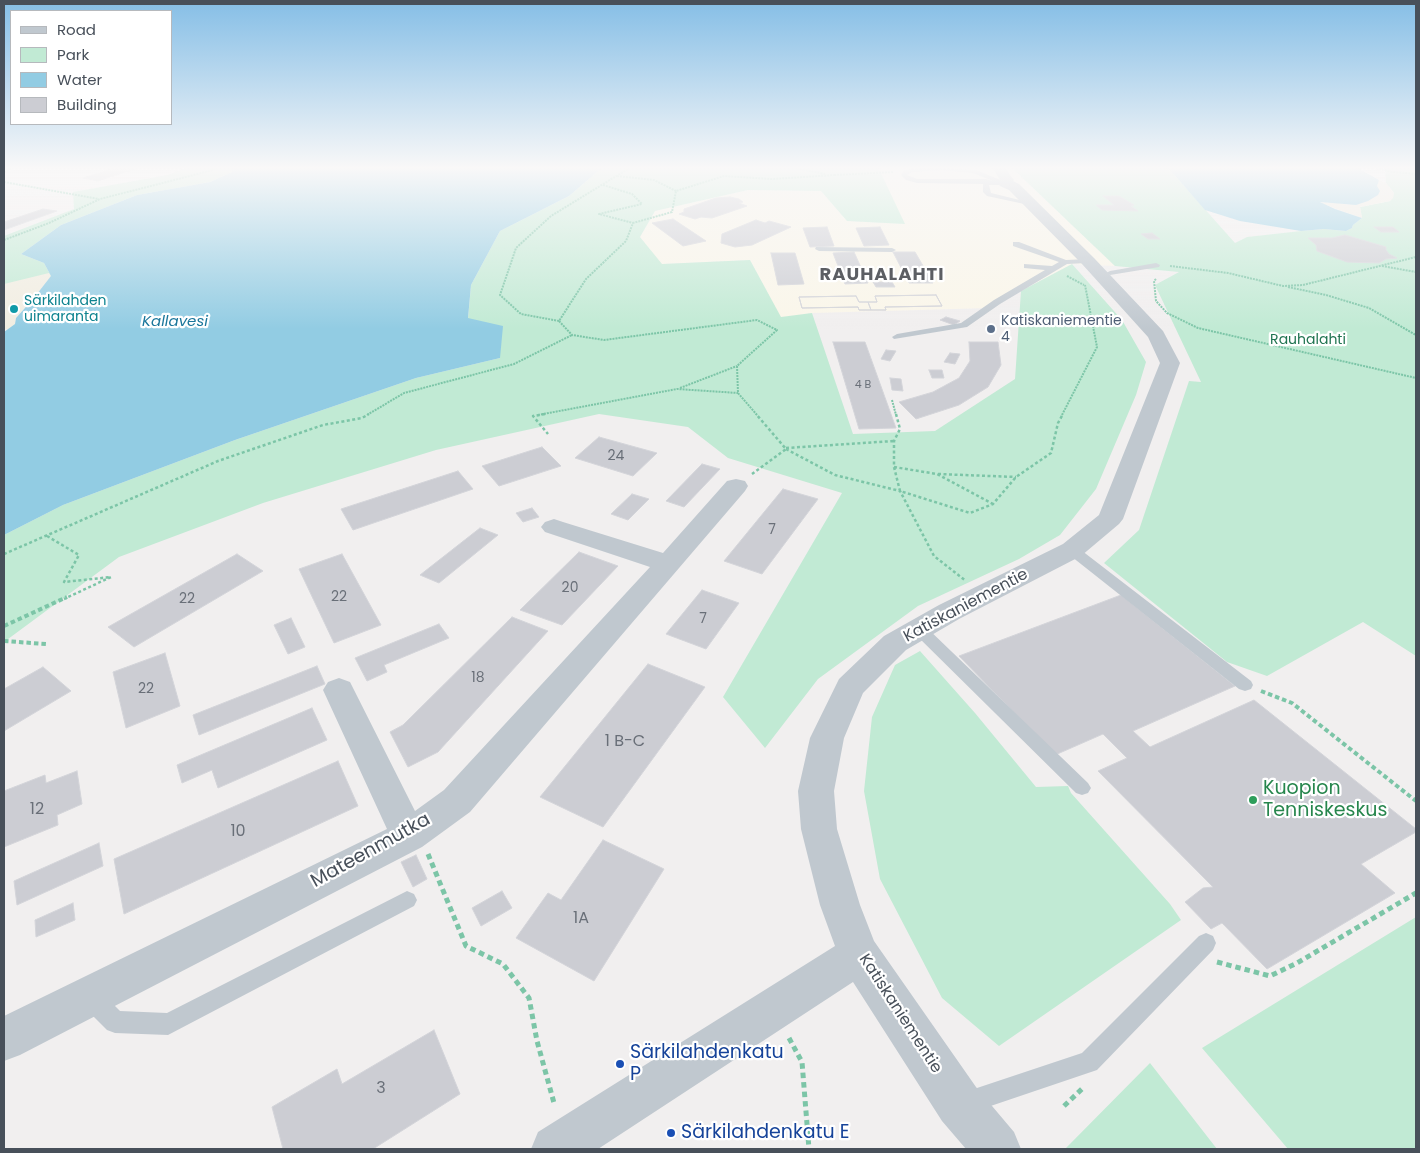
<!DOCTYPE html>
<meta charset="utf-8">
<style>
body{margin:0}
#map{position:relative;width:1420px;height:1153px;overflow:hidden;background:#f1efef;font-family:Poppins,sans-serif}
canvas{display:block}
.frame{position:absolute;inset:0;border:5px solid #48505a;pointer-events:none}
.legend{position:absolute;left:10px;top:10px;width:162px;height:115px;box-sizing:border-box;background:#fff;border:1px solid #b6b9bd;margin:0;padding:6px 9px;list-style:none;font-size:15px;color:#48505a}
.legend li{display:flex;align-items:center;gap:10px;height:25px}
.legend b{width:25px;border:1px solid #b6b9bd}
</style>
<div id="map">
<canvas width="1420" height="1153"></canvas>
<div class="frame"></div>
<ul class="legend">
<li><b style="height:6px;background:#c0c8cf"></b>Road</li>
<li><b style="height:14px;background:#c1ead4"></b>Park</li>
<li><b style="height:14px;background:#92cce3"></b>Water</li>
<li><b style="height:14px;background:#cccdd3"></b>Building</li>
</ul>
</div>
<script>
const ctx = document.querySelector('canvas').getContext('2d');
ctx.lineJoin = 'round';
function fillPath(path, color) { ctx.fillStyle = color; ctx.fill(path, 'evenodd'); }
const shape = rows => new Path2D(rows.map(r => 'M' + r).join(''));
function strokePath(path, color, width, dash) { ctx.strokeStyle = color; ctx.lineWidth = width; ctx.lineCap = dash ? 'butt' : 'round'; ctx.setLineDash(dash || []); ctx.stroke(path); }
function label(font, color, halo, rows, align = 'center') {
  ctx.font = font + ' Poppins,sans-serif'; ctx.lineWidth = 4.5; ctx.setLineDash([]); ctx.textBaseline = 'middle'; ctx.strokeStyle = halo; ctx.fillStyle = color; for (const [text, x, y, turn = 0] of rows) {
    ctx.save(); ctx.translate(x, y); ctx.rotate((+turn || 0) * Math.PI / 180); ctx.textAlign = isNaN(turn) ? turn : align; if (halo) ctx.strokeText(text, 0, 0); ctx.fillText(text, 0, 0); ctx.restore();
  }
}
fillPath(shape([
 [878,167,1011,167,1115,266,1072,264,988,308,812,313,781,318,750,260,661,264,640,237,655,211,748,190,821,191,847,221,904,224]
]), '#faf6e9');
fillPath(shape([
 [188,167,235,167,232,172,210,182,137,195,61,225,21,254,44,263,51,276,4,329,4,236,74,209,73,192,167,175],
 [603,167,878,167,905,224,847,221,821,191,748,190,655,211,640,237,662,264,750,260,781,317,812,313,853,434,935,431,1015,379,1021,291,1072,264,1122,320,1146,362,1136,395,1096,489,1060,535,1019,559,918,606,818,679,765,748,723,697,842,493,728,458,688,427,599,414,436,450,263,503,119,557,4,642,4,535,63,505,235,440,416,378,500,358,468,319,471,285,500,231,569,196],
 [1011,167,1164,167,1171,171,1235,243,1247,237,1301,231,1324,229,1346,231,1352,228,1353,225,1362,218,1360,207,1390,201,1394,193,1386,183,1385,167,1416,167,1416,656,1363,622,1267,676,1227,662,1104,563,1139,530,1189,381,1201,382,1155,285,1179,272,1115,266],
 [920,651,975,713,1036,787,1068,786,1071,793,1170,904,1181,920,999,1046,942,998,880,879,864,791,872,717,895,665],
 [1416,917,1416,1149,1288,1149,1202,1048],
 [1150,1063,1217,1149,1068,1149,1066,1148]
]), '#c1ead4');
fillPath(shape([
 [1379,180,1386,183,1391,189,1394,194,1393,198,1390,201,1360,207,1362,218,1320,203,1333,202,1349,205,1377,186],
 [49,273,51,276,33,299,16,318,15,324,9,329,4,329,4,284]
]), '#f1ede1');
fillPath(shape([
 [235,167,603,167,569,196,500,231,471,285,468,318,503,326,500,358,416,378,235,440,63,505,4,535,4,332,15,324,16,318,33,299,51,276,44,263,21,254,61,225,137,195,210,182,232,172],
 [1164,167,1356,167,1379,180,1377,186,1380,191,1378,195,1368,201,1356,205,1320,202,1335,209,1362,218,1353,225,1352,228,1346,231,1324,229,1301,231,1240,221,1205,210,1171,171]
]), '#92cce3');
const building = shape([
 [117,167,141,167,98,181,83,178,117,167],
 [1103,196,1119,196,1134,205,1131,206,1138,211,1102,210,1096,205,1114,205,1103,196],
 [730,197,739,199,743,202,739,203,747,206,712,218,701,217,695,219,679,214,684,212,684,209,716,198,730,197],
 [43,209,57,211,4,230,4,222,43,209],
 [673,219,706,241,683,246,652,223,673,219],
 [756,220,765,223,769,221,791,227,752,245,735,247,721,243,722,234,756,220],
 [827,227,834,246,810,247,803,228,827,227],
 [880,227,889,245,864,246,856,228,880,227],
 [1374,227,1393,227,1399,232,1381,232,1374,227],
 [1152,233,1160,239,1148,239,1141,234,1152,233],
 [1345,235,1386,247,1386,250,1389,254,1397,258,1386,259,1379,263,1347,262,1317,251,1316,245,1308,238,1332,238,1345,235],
 [854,252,868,283,845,284,833,253,854,252],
 [893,252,915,252,933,283,909,283,893,252],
 [771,253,795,253,804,284,778,285,771,253],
 [873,282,892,282,895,287,876,287,873,282],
 [936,295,942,306,885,307,886,310,859,310,858,307,802,308,799,297,856,296,859,302,877,302,875,296,936,295],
 [936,295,942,306,885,307,886,310,871,310,868,302,877,302,875,296,936,295],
 [856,296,859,302,868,302,871,310,859,310,858,307,802,308,799,297,856,296],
 [946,317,960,321,954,325,940,320,946,317],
 [833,342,865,342,896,428,859,429,833,342],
 [969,342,998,342,1001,365,988,387,959,405,916,419,899,402,933,392,959,378,970,361,969,342],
 [886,350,896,351,890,361,881,359,886,350],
 [950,353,960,354,955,364,944,362,950,353],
 [929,370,942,370,944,378,932,378,929,370],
 [890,378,901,379,903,391,892,390,890,378],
 [599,437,657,453,633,476,575,458,599,437],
 [542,447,561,466,499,486,482,466,542,447],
 [702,464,720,469,684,507,666,501,702,464],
 [458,471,473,489,353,530,341,509,458,471],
 [783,489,818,499,762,574,724,561,783,489],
 [632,494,649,499,628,520,611,514,632,494],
 [532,508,539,517,523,522,516,513,532,508],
 [480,528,498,535,439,583,420,575,480,528],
 [579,552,618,566,562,625,520,610,579,552],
 [237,554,263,571,134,647,108,627,237,554],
 [342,554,381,625,334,643,299,569,342,554],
 [702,590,739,603,706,649,666,634,702,590],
 [1121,595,1235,686,1133,731,1150,747,1254,700,1416,829,1416,832,1361,864,1395,893,1267,969,1222,923,1211,929,1185,902,1203,888,1213,887,1098,771,1127,758,1103,734,1055,755,959,656,1121,595],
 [512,617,548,631,438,752,408,767,390,732,403,725,512,617],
 [291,618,305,647,288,654,274,625,291,618],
 [439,624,449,638,384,665,387,672,367,681,355,658,439,624],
 [165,653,180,706,126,728,113,672,165,653],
 [648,664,705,687,603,827,540,797,648,664],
 [317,666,325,684,199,735,193,715,317,666],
 [43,667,71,691,4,731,4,689,43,667],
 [312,708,327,740,218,788,212,770,182,783,177,765,312,708],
 [338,761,358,806,124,914,114,859,338,761],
 [77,771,82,804,57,815,58,825,4,847,4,791,45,775,46,783,77,771],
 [603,840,664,869,594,981,516,938,548,893,561,900,603,840],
 [99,843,103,866,17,905,14,881,99,843],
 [416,855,427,879,413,887,401,862,416,855],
 [502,891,512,908,481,926,472,908,502,891],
 [73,903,75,920,36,937,35,920,73,903],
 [434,1030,460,1094,373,1149,283,1149,272,1107,337,1069,342,1084,434,1030]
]);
fillPath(building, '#cccdd3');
strokePath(building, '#d3d4d9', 1);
strokePath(shape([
 [791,167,825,174],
 [1373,167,1392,172,1416,174],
 [4,172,15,167],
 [834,175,893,172],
 [617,176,654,180,676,191],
 [4,182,99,199],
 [603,185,632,194,642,204,599,214,633,223],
 [4,240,49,223,100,199,213,170,216,167],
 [1170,266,1228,273,1283,286,1303,285,1416,257],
 [1382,266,1416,272],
 [1067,276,1084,285],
 [1156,279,1154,281,1156,301,1167,313,1198,328,1416,378],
 [1288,287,1326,295,1369,308,1416,335],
 [559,321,521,314,500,295,516,248,551,216,631,167],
 [680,388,737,366],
 [892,400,896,415],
 [367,415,404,393,514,364,572,335],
 [538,415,677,389,738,393],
 [757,415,738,393,737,366,777,330,757,320,604,340,572,335,559,321,586,279,626,241,633,223,672,212,676,191,724,176,772,179,834,175],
 [1062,415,1097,347,1085,285]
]), '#7cc5a7', 2, [2, 1]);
strokePath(shape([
 [545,414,533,416,548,434],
 [896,414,900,429,894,441,894,467,900,491,970,513,993,504,1016,477,1051,453,1058,423,1063,414],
 [786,448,894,441],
 [786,449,835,475,900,491,934,556,966,581],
 [894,467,937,474,993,504],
 [752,474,786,449,756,414],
 [938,474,1016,477],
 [47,536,79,555,64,582,111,577,64,599],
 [4,554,218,461,323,425,362,418,369,414]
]), '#7cc5a7', 2.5, [3, 2.5]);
strokePath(shape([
 [4,626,67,597],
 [4,641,46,644],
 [1261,691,1292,703,1416,801]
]), '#7cc5a7', 4, [4.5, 3]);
strokePath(shape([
 [428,854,466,946,503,964,529,998,537,1041,554,1103],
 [1217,962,1270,976,1297,963,1416,893],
 [789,1038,802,1062,809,1149],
 [1064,1106,1084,1087]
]), '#7cc5a7', 5, [5.5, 4]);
fillPath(shape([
 [926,167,976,170,1008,183,1005,185,989,185,991,193,1032,203,1029,205,987,196,983,192,983,184,917,183,906,180,901,175,904,170,926,167],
 [942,170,973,173,993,181,986,179,917,179,907,175,912,172,942,170],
 [1013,242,1019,242,1066,260,1088,259,1092,261,1088,263,1067,264,1000,304,967,327,894,339,892,337,897,334,961,323,994,300,1045,270,1024,268,1024,264,1052,266,1059,262,1013,246,1013,242],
 [816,247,892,248,896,250,892,252,819,251,815,249,816,247],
 [1156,263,1160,265,1159,267,1110,275,1106,273,1110,271,1156,263],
 [1072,546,1077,547,1251,681,1253,685,1251,689,1245,691,1239,689,1067,553,1065,550,1067,547,1072,546],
 [919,624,924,625,1088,783,1091,788,1088,793,1082,795,1076,793,914,633,912,629,914,625,919,624],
 [407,891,414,894,417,900,414,906,168,1035,115,1033,107,1030,84,1007,81,999,84,991,92,988,100,991,120,1011,167,1013,407,891],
 [1206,933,1213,936,1216,943,1213,950,1097,1070,967,1114,959,1110,955,1102,959,1094,1082,1053,1199,936,1206,933]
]), '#c0c8cf');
fillPath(shape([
 [992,167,1004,167,1014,180,1013,181,1019,184,1094,258,1163,331,1180,363,1123,519,1119,524,1081,556,959,619,906,650,863,693,844,738,834,791,837,829,860,905,874,941,976,1087,1014,1132,1021,1149,966,1149,942,1121,853,982,598,1149,531,1149,538,1132,835,946,820,905,801,829,798,791,810,738,839,679,884,636,939,605,1063,544,1099,515,1160,363,1148,337,1082,264,1009,190,1000,186,998,183,1000,180,992,167],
 [736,479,745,481,748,486,745,491,470,812,422,847,20,1055,4,1061,4,1016,387,829,323,690,328,682,339,678,350,682,415,811,444,790,650,567,545,532,541,527,545,522,554,519,563,522,663,553,727,481,736,479]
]), '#c0c8cf');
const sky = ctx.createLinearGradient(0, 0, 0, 329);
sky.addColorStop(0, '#85bee6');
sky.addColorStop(0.51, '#f9f8f8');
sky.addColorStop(1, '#f9f8f800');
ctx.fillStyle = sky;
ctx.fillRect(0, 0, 1420, 329);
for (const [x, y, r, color] of [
 [14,309,5,"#0f9aa8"],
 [991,329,5,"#5c6f8a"],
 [1253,800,5,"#2e9e5b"],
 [620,1064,5,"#1a4fb4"],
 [671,1133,5,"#1a4fb4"]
]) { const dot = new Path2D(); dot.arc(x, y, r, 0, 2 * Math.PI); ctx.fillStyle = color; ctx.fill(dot); strokePath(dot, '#fff', 2); }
label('11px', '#696f78', null, [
 ["4 B",863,385]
]);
label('14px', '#0d838f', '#fff', [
 ["Särkilahden",24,301],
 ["uimaranta",24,317]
], 'left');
label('14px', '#4e5e75', '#fff', [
 ["Katiskaniementie",1001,321],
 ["4",1001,337]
], 'left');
label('14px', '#207451', '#fff', [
 ["Rauhalahti",1308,340]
]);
label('14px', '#696f78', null, [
 ["24",616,456],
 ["7",772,530],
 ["20",570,588],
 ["22",339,597],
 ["22",187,599],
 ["7",703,619],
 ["18",478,678],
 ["22",146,689]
]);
label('italic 15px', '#1a769b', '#fff', [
 ["Kallavesi",175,322]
]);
label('16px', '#48505a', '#fff', [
 ["Katiskaniementie",966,606,-28],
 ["Katiskaniementie",900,1014,57]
]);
label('16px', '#696f78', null, [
 ["1 B-C",625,742],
 ["12",37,810],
 ["10",238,832],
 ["1A",581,919],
 ["3",381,1089]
]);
ctx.letterSpacing = '1px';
label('bold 18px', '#5c5e63', '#fff', [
 ["RAUHALAHTI",882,275]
]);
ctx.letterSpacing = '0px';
label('19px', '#27864d', '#fff', [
 ["Kuopion",1263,789],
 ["Tenniskeskus",1263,811]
], 'left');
label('19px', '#48505a', '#fff', [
 ["Mateenmutka",371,851,-29]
]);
label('19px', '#164399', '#fff', [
 ["Särkilahdenkatu",630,1053],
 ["P",630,1075],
 ["Särkilahdenkatu E",681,1133]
], 'left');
</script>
